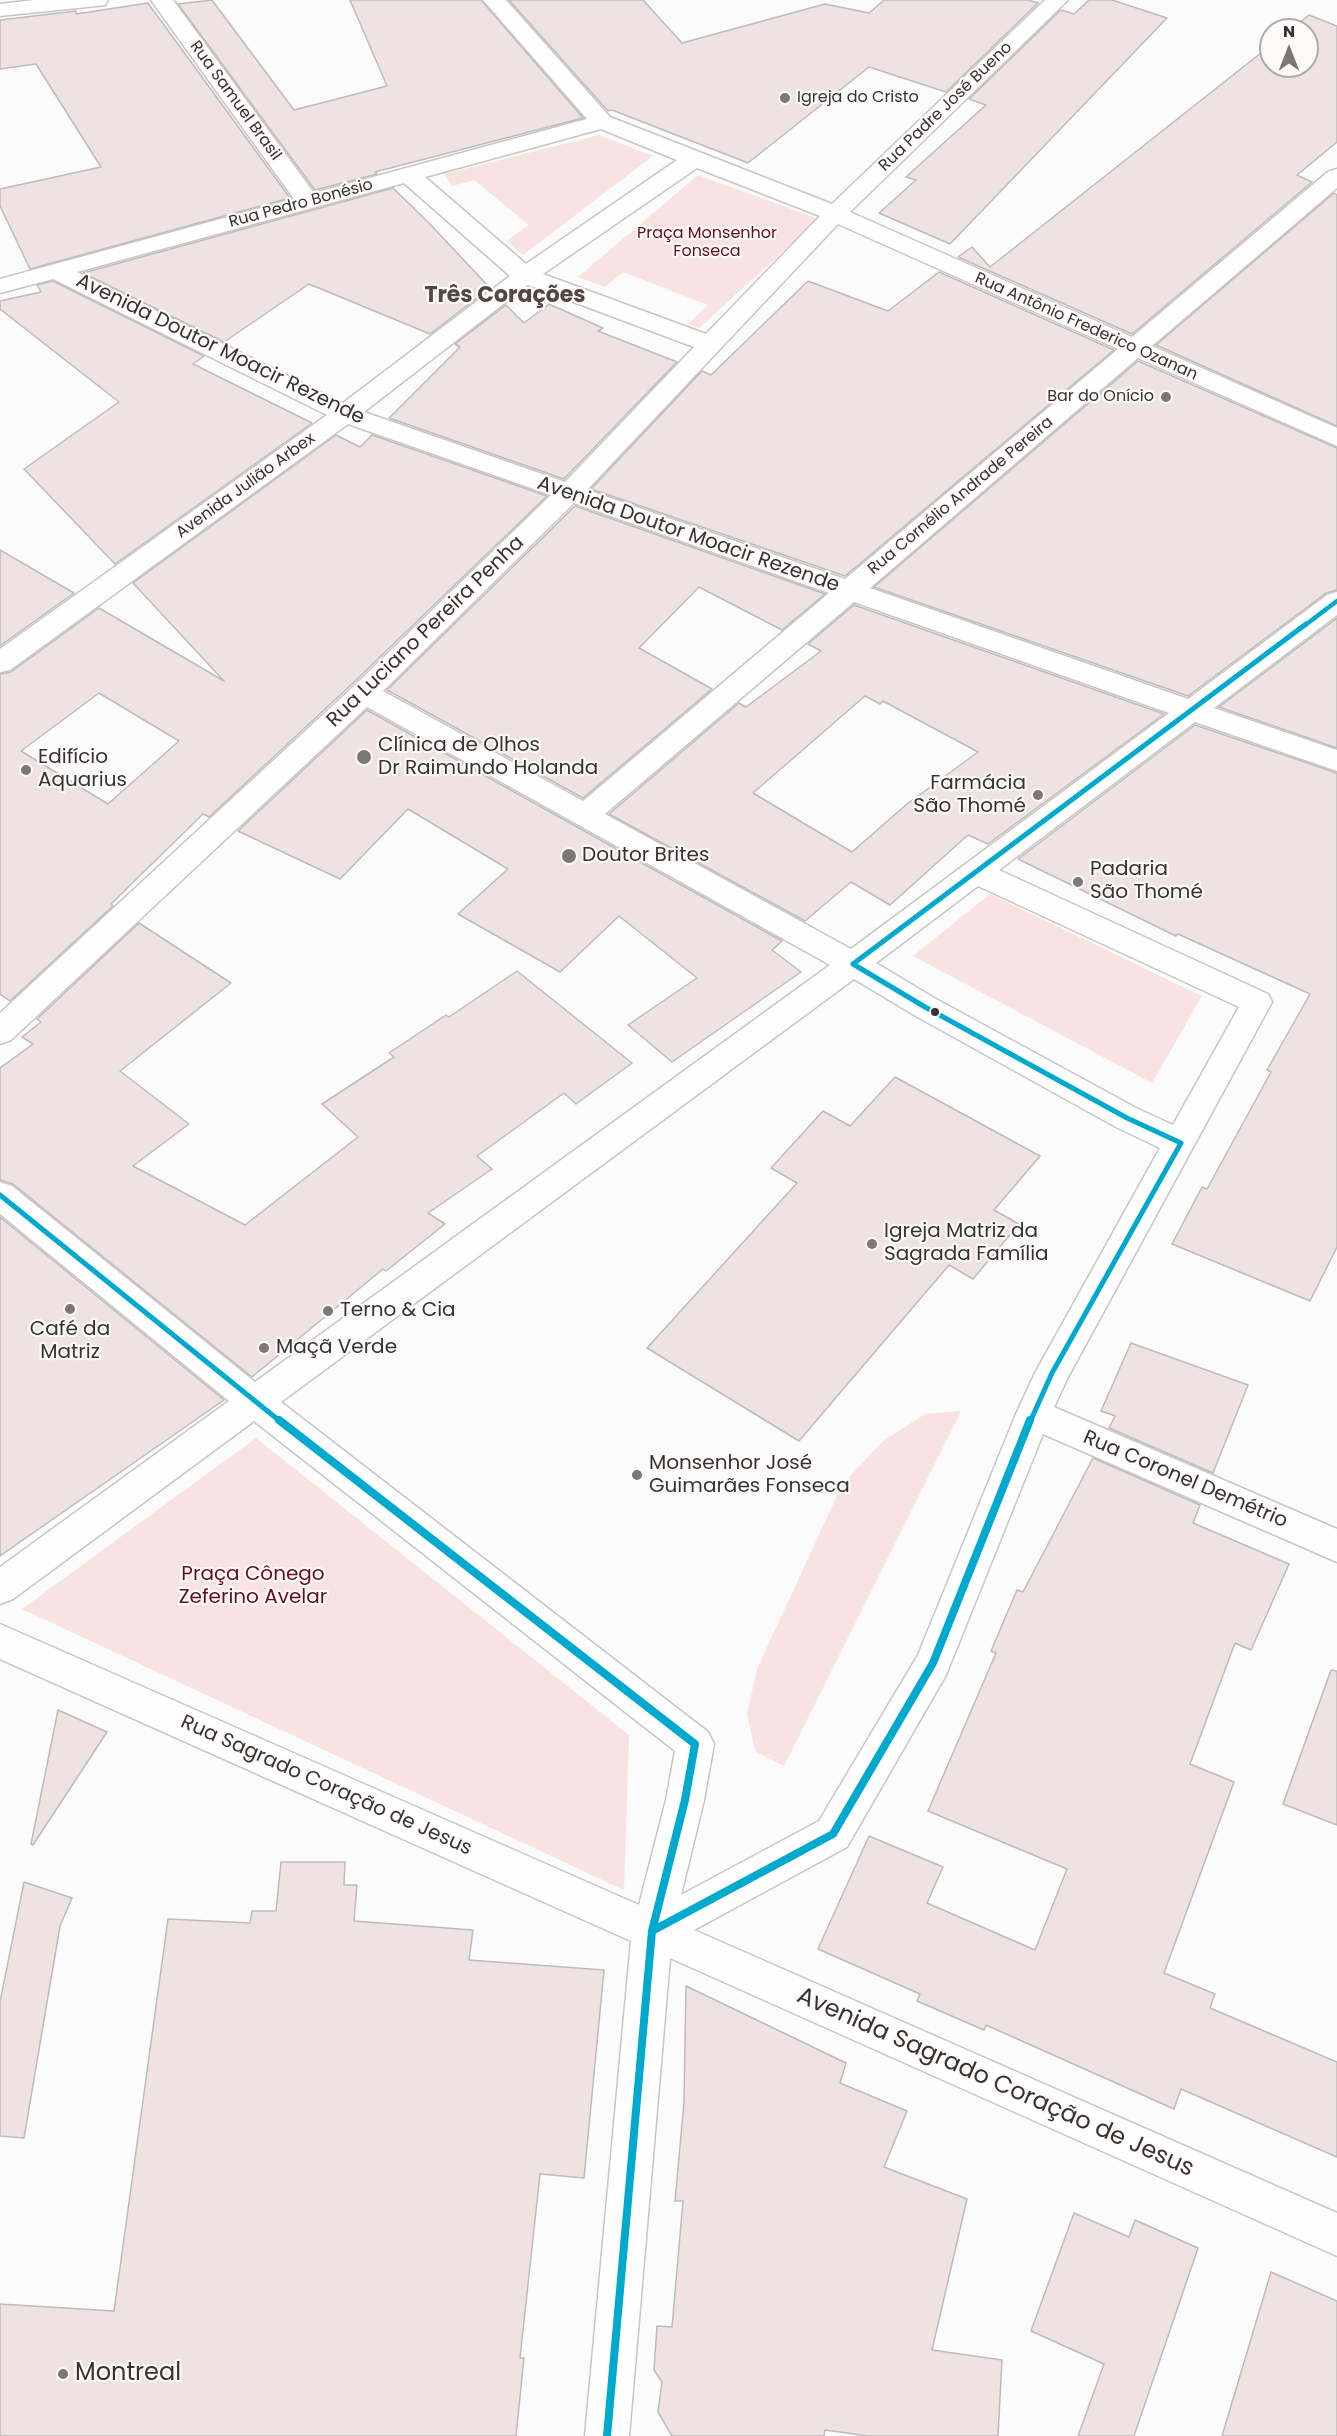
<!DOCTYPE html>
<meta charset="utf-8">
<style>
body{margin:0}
#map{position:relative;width:1337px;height:2436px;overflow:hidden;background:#fcfbfb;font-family:Poppins,sans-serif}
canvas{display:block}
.north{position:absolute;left:1259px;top:18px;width:60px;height:60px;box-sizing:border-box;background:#fdfafa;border:2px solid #aeaaaa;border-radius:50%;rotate:0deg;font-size:16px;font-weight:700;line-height:24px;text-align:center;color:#383232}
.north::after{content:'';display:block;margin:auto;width:21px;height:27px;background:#7d7878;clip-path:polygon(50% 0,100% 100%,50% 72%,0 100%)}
</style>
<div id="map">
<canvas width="1337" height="2436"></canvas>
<div class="north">N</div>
</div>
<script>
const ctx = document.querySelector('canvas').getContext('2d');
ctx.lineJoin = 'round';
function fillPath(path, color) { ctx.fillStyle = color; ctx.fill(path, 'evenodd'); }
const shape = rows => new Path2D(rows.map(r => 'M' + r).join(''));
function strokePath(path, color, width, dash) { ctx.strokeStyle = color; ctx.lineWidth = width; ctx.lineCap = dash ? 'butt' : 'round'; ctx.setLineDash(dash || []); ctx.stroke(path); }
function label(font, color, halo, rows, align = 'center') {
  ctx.font = font + ' Poppins,sans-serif'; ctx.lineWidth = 4.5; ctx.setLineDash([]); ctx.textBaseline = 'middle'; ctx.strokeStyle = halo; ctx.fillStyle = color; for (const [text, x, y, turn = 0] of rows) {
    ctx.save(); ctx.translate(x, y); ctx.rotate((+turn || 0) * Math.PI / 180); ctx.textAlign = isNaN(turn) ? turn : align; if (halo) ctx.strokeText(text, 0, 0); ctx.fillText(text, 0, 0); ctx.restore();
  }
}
fillPath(shape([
 [599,135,653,156,523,255,506,241,529,225,474,180,452,186,444,174],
 [698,175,819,219,699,328,688,324,708,305,623,272,605,287,578,277],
 [990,894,1202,996,1152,1083,913,956],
 [961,1411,784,1766,755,1751,747,1714,757,1669,842,1485,882,1442,925,1414],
 [256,1438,629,1735,624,1890,22,1609]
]), '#f9e2e2');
const building = shape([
 [212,0,294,110,387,86,350,0,481,0,583,118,375,172,377,174,315,190,178,4,212,0],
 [509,0,643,0,682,43,825,4,869,13,884,0,1028,0,1038,3,946,92,869,67,748,163,612,110,608,111,509,0],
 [1089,0,1112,0,1167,18,950,244,879,213,916,180,906,177,986,105,969,99,1061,10,1074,14,1089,0],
 [148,3,290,198,30,269,0,206,0,189,101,167,36,64,0,69,0,20,76,11,76,14,148,3],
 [1309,15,1337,26,1337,142,1297,175,1312,182,1132,334,958,257,972,247,990,267,1271,45,1271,66,1307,66,1307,30,1290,30,1309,15],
 [393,188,429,223,490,288,430,334,309,284,224,342,83,273,393,188],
 [1334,193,1337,195,1337,426,1156,345,1334,193],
 [939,272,1114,350,845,576,591,489,702,371,711,375,808,281,888,311,939,272],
 [53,281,204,356,193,364,312,423,115,564,24,469,119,402,0,309,0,301,41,292,37,285,53,281],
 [549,304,603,328,598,331,677,362,564,479,389,418,460,347,455,344,506,305,524,323,549,304],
 [1138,361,1337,448,1337,590,1326,593,1188,696,874,587,1138,361],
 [336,435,360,447,372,435,547,496,352,684,209,817,203,814,111,904,113,906,10,1001,0,994,0,674,11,672,99,608,224,681,133,583,336,435],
 [99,693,179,741,108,804,21,751,99,693],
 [575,506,825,594,782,630,699,587,639,648,712,689,583,798,387,690,575,506],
 [0,550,74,593,0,646,0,550],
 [854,605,1164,714,988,844,968,835,890,905,851,882,805,921,609,814,739,703,746,707,821,651,808,644,854,605],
 [865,696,880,704,883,701,978,752,907,804,852,852,753,793,865,696],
 [1337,618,1337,748,1219,707,1337,618],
 [367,710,782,941,772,950,801,972,672,1062,628,1025,697,978,619,916,560,972,458,914,508,869,408,809,340,879,238,831,367,710],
 [1195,725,1337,773,1337,1247,1310,1301,1172,1244,1202,1187,1207,1189,1271,1072,1267,1070,1310,994,1178,934,1176,936,1018,859,1195,725],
 [139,923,231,983,120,1071,189,1124,133,1166,245,1225,358,1137,322,1104,394,1057,389,1053,446,1015,449,1017,517,971,632,1063,576,1104,564,1093,477,1156,492,1169,428,1213,445,1224,386,1271,383,1269,252,1377,13,1184,0,1180,0,1068,33,1044,22,1037,41,1022,37,1019,139,923],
 [895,1077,1040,1156,994,1210,1019,1224,973,1279,949,1265,799,1441,647,1348,797,1183,771,1168,823,1111,850,1126,895,1077],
 [0,1217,224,1400,0,1556,0,1217],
 [1131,1343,1248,1385,1213,1473,1109,1428,1115,1416,1101,1411,1131,1343],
 [1093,1458,1200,1505,1193,1523,1289,1564,1251,1650,1235,1643,1190,1764,1234,1782,1164,1973,1215,1994,1210,2008,1337,2062,1337,2157,1181,2089,1174,2109,986,2025,984,2030,917,2001,920,1994,818,1949,869,1836,943,1867,927,1903,1035,1950,1067,1869,928,1811,996,1653,991,1651,1017,1590,1023,1592,1093,1458],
 [1331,1670,1337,1671,1337,1825,1283,1804,1331,1670],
 [58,1710,107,1732,33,1845,31,1844,58,1710],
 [281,1862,345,1862,344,1885,357,1885,354,1921,473,1930,469,1960,604,1970,584,2178,540,2174,520,2358,524,2358,516,2436,0,2436,0,2304,114,2311,168,1919,250,1923,252,1911,276,1911,281,1862],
 [24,1882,72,1898,60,1926,24,2138,0,2136,0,2002,24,1882],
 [686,1986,846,2063,840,2083,907,2111,884,2167,967,2199,932,2350,1002,2360,998,2436,868,2436,825,2430,824,2436,672,2436,658,2412,662,2382,654,2370,657,2326,672,2327,683,2201,675,2201,684,2102,686,1986],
 [1074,2213,1129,2237,1135,2220,1198,2248,1134,2436,1078,2436,1104,2364,1031,2331,1074,2213],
 [1271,2272,1337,2301,1337,2436,1222,2436,1271,2272]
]);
fillPath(building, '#efe2e2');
strokePath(building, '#bebbbb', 1.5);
const minor = shape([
 [34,0,108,0,105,5,97,6,0,16,0,4,34,0],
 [151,0,173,0,314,193,587,119,483,0,506,0,610,117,832,204,1045,0,1068,0,850,212,1132,337,1329,171,1337,169,1337,188,1152,346,1337,428,1337,446,1138,358,870,588,1188,699,1327,595,1337,592,1337,615,1214,708,1337,750,1337,771,1195,722,999,870,1268,994,1272,1002,1067,1379,1054,1407,1337,1529,1337,1562,1043,1434,946,1675,847,1847,694,1930,1337,2213,1337,2256,670,1958,629,2436,585,2436,631,1941,0,1659,0,1624,639,1905,666,1800,675,1751,254,1421,13,1599,0,1604,0,1567,229,1401,0,1214,0,1182,12,1186,255,1382,830,965,367,707,11,1040,0,1044,0,1013,354,686,551,495,348,424,10,670,0,672,0,649,327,415,53,279,0,293,0,279,294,199,151,0],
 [601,129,677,160,526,264,425,177,601,129],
 [697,168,820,216,706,334,543,274,697,168],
 [404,183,510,276,343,403,77,272,404,183],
 [838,224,1118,349,845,579,587,490,838,224],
 [528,285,694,347,565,482,364,412,528,285],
 [574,503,829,593,583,801,383,691,574,503],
 [854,602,1169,713,851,949,605,814,854,602],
 [978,886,1239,1007,1173,1125,1138,1109,936,999,876,963,978,886],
 [854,979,914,1015,1116,1127,1160,1148,1035,1373,1016,1414,918,1655,819,1821,681,1895,704,1800,714,1744,708,1732,281,1402,854,979]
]);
strokePath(minor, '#c9c5c5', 3);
fillPath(minor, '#fffefe');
strokePath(shape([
 [1304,626,1337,601]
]), '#00a9ce', 4.5);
strokePath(shape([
 [853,964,1306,624],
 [853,964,925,1007,1127,1118,1181,1143],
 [0,1195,281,1422],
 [1030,1422,1052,1373,1181,1143]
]), '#00a9ce', 5);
strokePath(shape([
 [279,1420,695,1744,685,1800,652,1931,607,2436],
 [652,1931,833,1834,933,1663,1030,1420]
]), '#00a9ce', 8);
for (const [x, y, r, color] of [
 [785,98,6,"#7d7878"],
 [1166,397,6,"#7d7878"],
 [364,757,8,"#7d7878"],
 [26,770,6,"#7d7878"],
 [1038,795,6,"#7d7878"],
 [569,856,8,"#7d7878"],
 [1078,882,6,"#7d7878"],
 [935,1012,5,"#383232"],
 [872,1244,6,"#7d7878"],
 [70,1309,6,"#7d7878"],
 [328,1311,6,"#7d7878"],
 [264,1348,6,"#7d7878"],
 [637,1475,6,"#7d7878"],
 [63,2374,6,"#7d7878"]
]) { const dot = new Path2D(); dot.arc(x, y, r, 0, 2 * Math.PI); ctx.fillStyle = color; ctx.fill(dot); strokePath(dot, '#fdfafa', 2); }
label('16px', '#383232', '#fdfafa', [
 ["Igreja do Cristo",797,98],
 ["Bar do Onício",1154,397,"right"]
], 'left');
label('16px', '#383232', '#fdfafa', [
 ["Rua Samuel Brasil",235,101,54],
 ["Rua Padre José Bueno",946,107,-44],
 ["Rua Pedro Bonésio",301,204,-15],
 ["Rua Antônio Frederico Ozanan",1086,327,24],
 ["Avenida Julião Arbex",246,486,-36],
 ["Rua Cornélio Andrade Pereira",961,496,-40]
]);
label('16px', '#680b1d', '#fdfafa', [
 ["Praça Monsenhor",707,234],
 ["Fonseca",707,252]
]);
label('20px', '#383232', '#fdfafa', [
 ["Avenida Doutor Moacir Rezende",220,350,26],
 ["Avenida Doutor Moacir Rezende",688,535,19],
 ["Rua Luciano Pereira Penha",426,632,-44],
 ["Rua Coronel Demétrio",1185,1480,23],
 ["Rua Sagrado Coração de Jesus",326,1786,24]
]);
label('20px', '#383232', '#fdfafa', [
 ["Clínica de Olhos",378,746],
 ["Dr Raimundo Holanda",378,769],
 ["Edifício",38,758],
 ["Aquarius",38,781],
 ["Farmácia",1026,784,"right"],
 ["São Thomé",1026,807,"right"],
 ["Doutor Brites",582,856],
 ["Padaria",1090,870],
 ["São Thomé",1090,893],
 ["Igreja Matriz da",884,1232],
 ["Sagrada Família",884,1255],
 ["Terno & Cia",340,1311],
 ["Café da",70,1330,"center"],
 ["Matriz",70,1353,"center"],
 ["Maçã Verde",276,1348],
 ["Monsenhor José",649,1464],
 ["Guimarães Fonseca",649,1487]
], 'left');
label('20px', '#680b1d', '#fdfafa', [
 ["Praça Cônego",253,1575],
 ["Zeferino Avelar",253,1598]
]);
label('bold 22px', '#534545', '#fdfafa', [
 ["Três Corações",505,296]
]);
label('24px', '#383232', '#fdfafa', [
 ["Avenida Sagrado Coração de Jesus",995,2083,24]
]);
label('24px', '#383232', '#fdfafa', [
 ["Montreal",75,2374]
], 'left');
</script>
